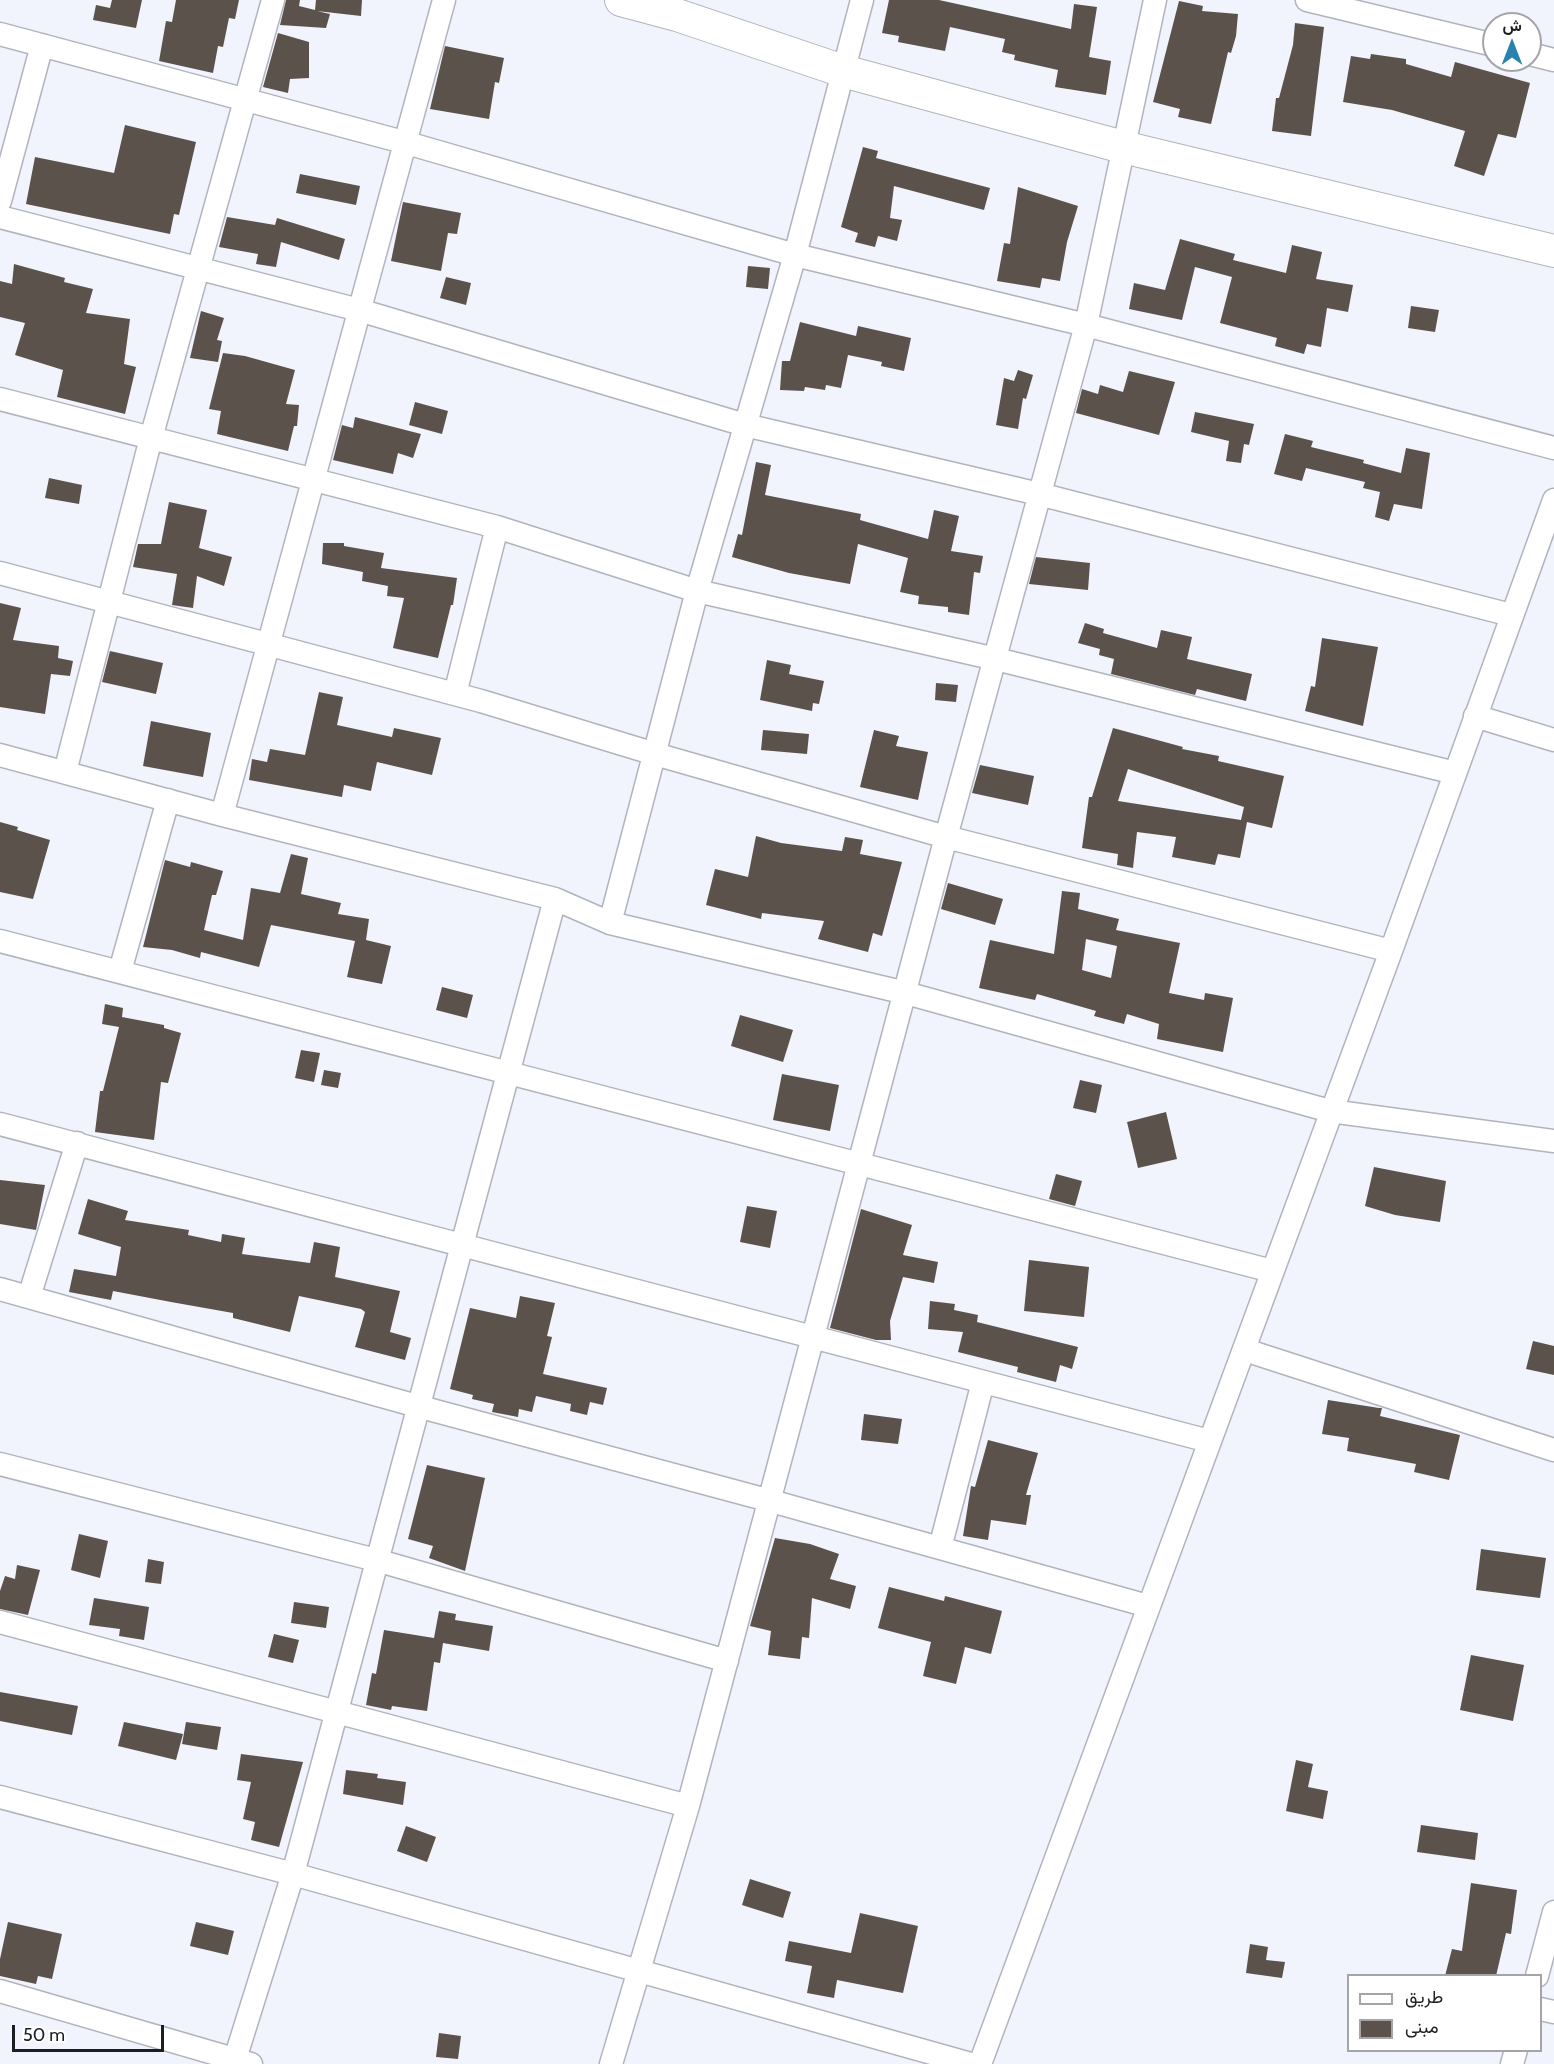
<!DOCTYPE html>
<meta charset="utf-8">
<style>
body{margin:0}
#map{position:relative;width:1554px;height:2064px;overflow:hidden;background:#f2f4fd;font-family:Cabin,Vazirmatn,sans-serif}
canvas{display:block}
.legend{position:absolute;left:1347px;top:1974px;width:195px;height:78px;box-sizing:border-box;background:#fff;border:2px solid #a5a5a7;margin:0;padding:8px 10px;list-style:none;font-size:18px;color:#1d1e22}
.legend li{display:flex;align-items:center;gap:12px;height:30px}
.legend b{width:30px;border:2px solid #a5a5a7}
.north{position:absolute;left:1482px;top:12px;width:60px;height:60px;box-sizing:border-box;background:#fff;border:2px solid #a5a5a7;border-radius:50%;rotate:0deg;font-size:16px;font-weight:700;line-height:24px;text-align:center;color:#1d1e22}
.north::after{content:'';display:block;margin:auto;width:21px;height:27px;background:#2981af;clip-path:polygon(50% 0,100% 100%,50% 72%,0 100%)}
.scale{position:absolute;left:12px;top:2025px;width:152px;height:27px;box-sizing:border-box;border:3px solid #1d1e22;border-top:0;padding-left:8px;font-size:18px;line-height:21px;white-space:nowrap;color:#1d1e22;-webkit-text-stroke:4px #fff;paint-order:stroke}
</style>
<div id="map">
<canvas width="1554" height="2064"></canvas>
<ul class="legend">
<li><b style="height:8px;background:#fff"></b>طريق</li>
<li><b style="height:16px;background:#5b524c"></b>مبنى</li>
</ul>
<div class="north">ش</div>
<div class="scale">50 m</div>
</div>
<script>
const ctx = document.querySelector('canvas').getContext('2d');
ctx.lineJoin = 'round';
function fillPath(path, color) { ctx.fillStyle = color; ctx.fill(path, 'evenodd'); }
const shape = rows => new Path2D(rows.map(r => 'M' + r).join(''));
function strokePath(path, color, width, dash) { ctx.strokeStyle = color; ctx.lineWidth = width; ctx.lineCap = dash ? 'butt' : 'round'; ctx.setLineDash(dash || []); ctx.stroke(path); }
fillPath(shape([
 [112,0,142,0,136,28,93,20,96,5,110,8],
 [176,0,239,0,235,19,229,18,223,47,218,46,213,73,159,61,166,21,172,22],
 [286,0,300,0,299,6,315,10,316,0,362,0,361,16,317,11,330,14,326,28,280,25],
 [889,0,939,0,1071,29,1074,4,1097,7,1089,57,1111,61,1106,95,1055,87,1058,70,1014,60,1015,55,1002,52,1005,39,950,27,945,51,898,42,899,36,882,33],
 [1179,1,1203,6,1202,11,1238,14,1236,36,1231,53,1228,52,1211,124,1178,117,1180,109,1153,102],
 [1295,23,1324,27,1311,136,1272,131,1276,98,1279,98,1293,45],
 [278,33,309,42,309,78,290,79,288,93,263,87],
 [445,46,504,58,499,83,495,82,489,119,430,109],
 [1371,54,1406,59,1406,64,1451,77,1455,62,1530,83,1516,138,1498,134,1484,176,1454,166,1465,131,1392,110,1343,102,1351,56,1370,59],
 [125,125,196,142,179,215,174,214,170,234,26,204,35,157,114,173],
 [863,147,878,151,876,158,990,188,984,210,894,186,890,218,902,220,897,241,878,236,875,247,855,242,858,233,841,227],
 [300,174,360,186,356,205,296,193],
 [1018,187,1078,206,1067,242,1060,281,1042,278,1040,288,997,281,1004,243,1010,244],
 [403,202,461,213,457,234,448,233,441,271,391,261],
 [227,217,275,225,277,218,345,239,339,260,281,242,276,267,256,264,258,254,219,247],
 [1180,239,1235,254,1233,260,1286,273,1292,245,1322,252,1316,279,1353,285,1348,312,1327,308,1321,347,1307,344,1304,354,1275,346,1277,338,1220,323,1232,277,1195,267,1182,320,1129,309,1134,283,1165,290],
 [14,264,65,278,64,282,93,289,86,313,130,319,124,364,136,367,125,414,57,397,63,370,15,355,25,323,0,317,0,281,12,284],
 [748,266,770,268,768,289,746,287],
 [446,277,471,283,466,305,440,298],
 [1411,306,1439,310,1435,332,1408,328],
 [201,311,224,318,217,340,222,341,218,362,190,358],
 [800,322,856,336,858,326,911,338,904,371,881,366,882,362,848,355,841,388,826,385,825,390,805,387,804,391,780,390,782,361,790,361],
 [223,353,245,356,295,370,286,404,299,405,297,426,294,426,288,451,217,434,221,411,209,409],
 [1018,370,1033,375,1026,399,1023,398,1018,429,996,425,1004,378,1014,381],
 [1129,371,1175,382,1159,435,1076,413,1082,389,1098,394,1100,385,1123,392],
 [415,402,448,411,442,434,409,425],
 [1195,412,1254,424,1249,445,1244,444,1241,463,1226,461,1229,441,1191,432],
 [355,417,421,434,413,458,398,453,393,474,333,460,342,425,353,428],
 [1285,434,1313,441,1311,447,1364,460,1363,463,1401,473,1406,448,1430,453,1422,509,1394,504,1389,521,1375,517,1380,492,1363,488,1365,482,1306,468,1302,481,1274,474],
 [756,462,771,465,765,495,861,514,860,520,928,539,934,510,959,516,951,551,983,556,980,573,974,572,969,615,948,612,948,607,918,604,919,596,900,592,908,558,858,544,850,584,789,573,732,557,738,534,742,535],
 [49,478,82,485,79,504,45,498],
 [169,502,207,510,199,548,232,557,224,586,197,576,193,608,172,605,177,574,133,567,138,544,161,544],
 [323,543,344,543,344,546,384,553,381,568,457,578,453,605,451,605,438,658,393,648,404,598,387,596,388,586,362,581,363,572,322,564],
 [1036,557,1090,563,1088,590,1029,584],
 [0,603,21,608,13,640,59,646,58,658,73,661,70,676,51,674,45,714,0,707],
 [1085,623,1104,629,1103,633,1157,648,1161,630,1192,637,1187,659,1252,674,1246,701,1197,689,1195,695,1111,674,1114,659,1099,655,1100,649,1078,643],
 [1322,638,1378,647,1363,726,1305,711,1311,686,1315,687],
 [110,651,163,663,156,694,102,682],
 [767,660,791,665,789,674,824,681,819,704,813,703,812,711,760,700],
 [936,683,958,685,956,702,935,700],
 [319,692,343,697,337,725,392,737,394,728,441,738,432,775,377,762,371,791,344,785,342,797,249,780,252,759,267,762,270,749,305,755],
 [151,721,211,733,203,777,143,766],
 [1113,728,1183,747,1182,749,1219,756,1218,761,1284,776,1272,828,1247,822,1240,858,1218,854,1215,865,1172,857,1176,837,1137,832,1133,868,1117,865,1118,854,1082,848,1089,797,1092,797],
 [1128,769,1244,807,1241,820,1118,801],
 [763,730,809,734,807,754,761,750],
 [874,730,899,736,896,746,928,752,918,800,860,787],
 [980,765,1034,776,1028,805,972,793],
 [0,822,18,827,17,830,50,840,33,899,0,892],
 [756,836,781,843,842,851,845,837,863,840,860,854,902,862,882,936,873,933,868,952,818,939,824,921,762,913,761,919,706,905,715,869,748,877],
 [291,854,308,858,301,894,341,903,338,914,369,919,366,940,391,946,382,984,347,977,355,941,271,925,259,967,201,952,200,958,172,950,143,947,165,860,190,867,191,862,223,871,216,895,212,895,204,930,243,940,251,888,280,893],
 [948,883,1003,899,995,925,941,909],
 [1062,891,1080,893,1078,909,1119,919,1116,930,1180,943,1169,993,1204,1000,1205,993,1233,998,1223,1052,1157,1039,1159,1024,1127,1014,1124,1024,1094,1016,1096,1011,1037,994,1035,1000,979,988,990,940,1054,954],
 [1086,939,1117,946,1111,978,1082,970],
 [442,987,473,995,467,1018,436,1010],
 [105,1004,123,1008,122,1017,164,1025,164,1028,181,1033,168,1083,161,1082,154,1140,95,1132,100,1091,103,1091,119,1027,102,1024],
 [740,1015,793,1030,783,1062,731,1046],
 [301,1050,320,1053,314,1082,295,1078],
 [324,1070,341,1073,338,1088,321,1085],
 [782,1074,839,1085,830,1131,773,1120],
 [1080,1080,1102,1085,1096,1113,1073,1108],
 [1166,1112,1177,1159,1138,1168,1127,1122],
 [1374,1167,1446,1181,1440,1222,1395,1215,1365,1206],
 [1056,1174,1082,1181,1075,1206,1049,1199],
 [0,1180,45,1185,36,1230,0,1224],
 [88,1199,128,1211,125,1220,189,1230,188,1235,221,1242,222,1234,245,1238,242,1254,310,1263,314,1242,340,1247,335,1277,400,1291,390,1332,411,1338,405,1360,355,1347,365,1312,361,1309,299,1296,290,1332,233,1318,233,1313,171,1302,113,1291,111,1300,69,1292,74,1269,116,1276,121,1247,78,1234],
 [747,1206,777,1211,770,1248,740,1242],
 [861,1209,912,1225,903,1255,938,1262,934,1283,903,1277,890,1321,891,1340,876,1340,830,1328],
 [1029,1260,1089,1267,1084,1317,1024,1311],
 [520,1296,555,1303,547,1336,552,1337,543,1374,607,1388,603,1405,590,1402,587,1415,570,1411,571,1404,536,1396,532,1412,519,1409,518,1417,492,1412,494,1404,472,1399,473,1395,450,1389,470,1308,516,1318],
 [930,1301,955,1304,954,1310,978,1315,977,1322,1078,1347,1072,1369,1060,1365,1056,1382,1017,1372,1018,1367,958,1352,963,1332,928,1329],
 [1533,1341,1554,1346,1554,1375,1526,1369],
 [1328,1400,1379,1408,1382,1408,1380,1416,1460,1435,1449,1480,1414,1472,1416,1464,1347,1451,1349,1438,1322,1434],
 [864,1414,902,1419,898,1444,861,1440],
 [988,1440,1038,1453,1026,1495,1031,1495,1026,1525,991,1520,988,1540,963,1536,971,1486,975,1487],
 [427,1465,485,1478,465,1571,429,1558,433,1546,408,1539],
 [79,1534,108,1541,100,1578,71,1570],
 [775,1538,810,1544,839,1554,830,1579,856,1586,850,1609,812,1598,809,1638,802,1637,800,1659,768,1655,771,1631,750,1626],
 [1481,1549,1546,1558,1540,1598,1476,1590],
 [148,1559,164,1562,161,1584,145,1582],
 [17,1565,40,1570,28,1615,0,1609,0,1591,5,1576,15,1579],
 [889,1587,944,1601,945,1596,1002,1611,991,1654,965,1647,956,1684,923,1676,931,1642,878,1628],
 [94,1598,149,1607,144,1640,119,1636,120,1629,89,1625],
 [294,1602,329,1607,326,1628,291,1623],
 [439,1611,456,1614,455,1620,493,1626,489,1651,443,1643,440,1663,434,1662,427,1711,392,1706,391,1710,366,1705,372,1673,376,1674,384,1630,434,1638],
 [274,1634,299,1640,293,1663,268,1657],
 [1471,1655,1524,1665,1513,1721,1460,1710],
 [0,1692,78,1706,72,1735,0,1721],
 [124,1722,183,1734,176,1760,118,1746],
 [186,1722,221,1727,217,1750,182,1744],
 [241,1754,303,1762,279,1847,251,1840,255,1822,243,1819,251,1782,237,1780],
 [1296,1760,1313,1764,1308,1787,1328,1791,1323,1819,1286,1811],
 [346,1770,378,1774,377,1778,406,1782,403,1805,343,1794],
 [1421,1825,1478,1833,1475,1860,1417,1852],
 [406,1826,436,1837,427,1862,397,1851],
 [750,1879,791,1892,783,1918,742,1905],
 [1471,1883,1517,1890,1511,1934,1506,1933,1496,1976,1445,1976,1452,1949,1462,1951],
 [860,1913,918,1926,903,1993,837,1980,834,1998,807,1993,812,1966,785,1961,789,1941,851,1953],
 [8,1922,62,1934,52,1979,38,1976,36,1984,0,1976,0,1959],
 [196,1922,234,1931,228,1955,190,1946],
 [1250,1944,1268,1947,1266,1960,1285,1962,1282,1978,1246,1973],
 [439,2033,461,2036,458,2059,436,2057]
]), '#5b524c');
const street = shape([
 [1307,0,1494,45],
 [0,34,407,143,795,255,1086,325,1554,448],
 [1530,54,1554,60],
 [0,201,42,45],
 [0,217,359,310,745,425,1039,494,1511,615],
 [0,399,497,527,697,591,996,659,1455,773],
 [0,573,481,701,655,754,946,837,1391,951],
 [455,694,497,527],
 [1475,716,1554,740],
 [0,755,222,815,555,899,610,923,906,993,1330,1111,1554,1141],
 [65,772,151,438,273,0],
 [222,815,444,0],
 [610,923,697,591,795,255,862,0],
 [0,941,1272,1271],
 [120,971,168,800],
 [0,1124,1209,1441],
 [0,1289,417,1406,771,1501,1148,1606],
 [29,1297,77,1143],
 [1245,1350,1554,1450],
 [0,1464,376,1560,727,1661],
 [940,1548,983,1382],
 [0,1622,688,1806],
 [0,1797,293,1874,971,2064],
 [1537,1976,1554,1912],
 [0,1991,251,2064],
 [1540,2009,1554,2012],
 [235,2059,293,1874,555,899],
 [611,2064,688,1806,946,837,1086,325,1155,0],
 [980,2064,1391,951,1554,500],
 [1512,2064,1516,2050]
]);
const secondary = shape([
 [621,0,677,15,843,71,1123,147,1554,251]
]);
strokePath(street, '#b1b4be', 25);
strokePath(secondary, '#b1b4be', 34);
strokePath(street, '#fff', 22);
strokePath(secondary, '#fff', 32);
</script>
